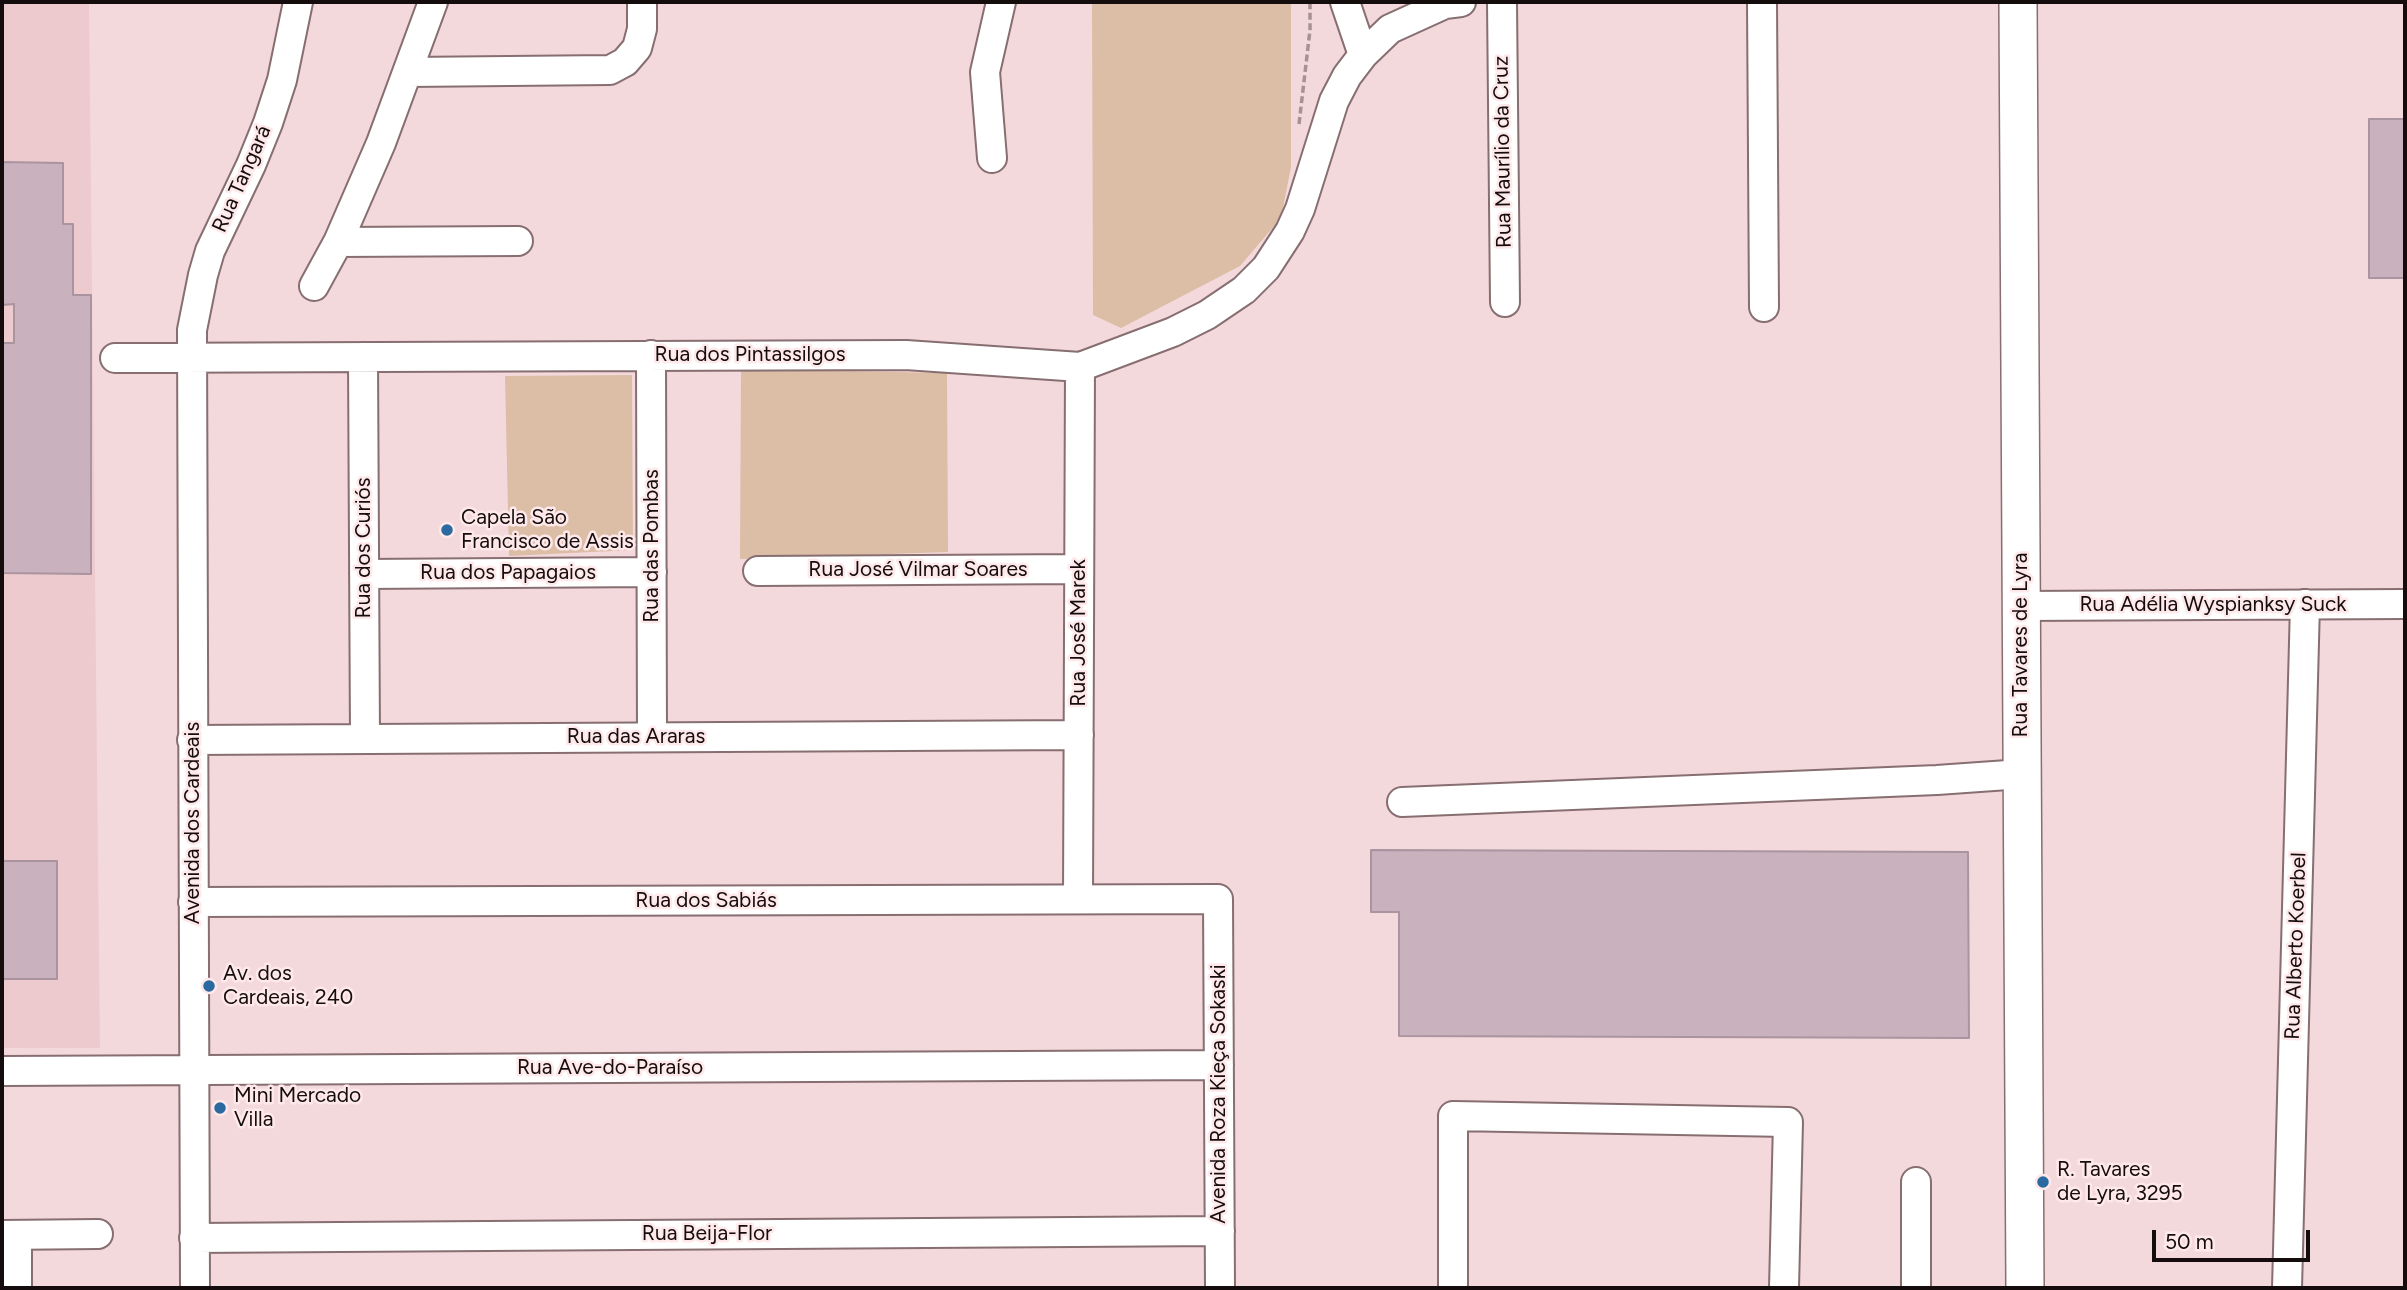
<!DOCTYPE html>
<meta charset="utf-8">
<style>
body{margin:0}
#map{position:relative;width:2407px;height:1290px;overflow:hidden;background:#f4d9dc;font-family:Figtree,sans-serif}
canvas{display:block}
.frame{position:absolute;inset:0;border:4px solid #140c0d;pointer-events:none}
.scale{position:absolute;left:2152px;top:1230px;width:158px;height:32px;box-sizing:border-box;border:4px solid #140c0d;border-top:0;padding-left:9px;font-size:21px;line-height:24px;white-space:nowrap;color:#140c0d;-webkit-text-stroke:5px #fee8ea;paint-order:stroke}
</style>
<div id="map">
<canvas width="2407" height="1290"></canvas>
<div class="frame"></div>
<div class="scale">50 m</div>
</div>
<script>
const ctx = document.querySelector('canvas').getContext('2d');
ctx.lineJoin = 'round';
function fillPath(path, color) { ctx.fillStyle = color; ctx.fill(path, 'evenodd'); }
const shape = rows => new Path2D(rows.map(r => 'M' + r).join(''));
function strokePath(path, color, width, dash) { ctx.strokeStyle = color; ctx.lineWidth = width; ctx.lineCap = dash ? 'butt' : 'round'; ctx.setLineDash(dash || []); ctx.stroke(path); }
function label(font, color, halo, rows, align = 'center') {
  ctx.font = font + ' Figtree,sans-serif'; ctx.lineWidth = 5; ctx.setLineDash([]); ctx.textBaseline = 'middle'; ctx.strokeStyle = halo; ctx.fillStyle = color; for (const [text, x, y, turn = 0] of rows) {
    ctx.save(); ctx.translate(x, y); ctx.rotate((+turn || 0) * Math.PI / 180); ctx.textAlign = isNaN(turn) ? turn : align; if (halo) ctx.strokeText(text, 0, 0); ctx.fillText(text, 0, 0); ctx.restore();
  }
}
fillPath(shape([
 [2,2,89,2,100,1048,2,1048]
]), '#edcace');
fillPath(shape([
 [1092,2,1291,2,1291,167,1281,218,1240,266,1121,328,1093,315],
 [741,369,947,373,948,552,740,559],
 [632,375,633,550,509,556,505,376]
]), '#dcbda6');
const building = shape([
 [2369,119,2405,119,2405,278,2369,278,2369,119],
 [2,162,63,163,63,224,73,224,73,295,91,295,91,574,2,573,2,343,14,343,14,304,2,305,2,162],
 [1371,850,1968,852,1969,1038,1399,1036,1399,912,1371,912,1371,850],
 [2,861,57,861,57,979,2,979,2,861]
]);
fillPath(building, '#c9b2be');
strokePath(building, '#aa949f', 2);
const minor = shape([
 [1345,2,1363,55],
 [1502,2,1505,302],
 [1762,2,1764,307],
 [408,72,610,70,625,62,637,48,642,29,642,2],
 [992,158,985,72,1001,2],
 [338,242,518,241],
 [314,286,338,242,381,143,433,2],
 [651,355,652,737],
 [363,357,365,739],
 [115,358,906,355,1080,367,1173,332,1207,315,1244,290,1266,268,1290,231,1300,209,1334,101,1347,76,1363,55,1390,29,1445,4,1461,2],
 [758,571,1079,569],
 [364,574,652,572],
 [2021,606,2405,604],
 [192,740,1079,735],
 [1402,802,1937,780,2022,774],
 [1078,899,1080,367],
 [193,902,1218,899,1220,1288],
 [2,1071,1219,1065],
 [2,1235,98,1234],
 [17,1235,17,1288],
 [194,1238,1220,1231],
 [195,1288,192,330,203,275,210,251,251,165,268,123,282,80,298,2],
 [1453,1288,1453,1116,1788,1122,1784,1288],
 [1916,1288,1916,1182],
 [2287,1288,2305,604]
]);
const major = shape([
 [2018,2,2025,1288]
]);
strokePath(minor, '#866e71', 32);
strokePath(major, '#866e71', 40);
strokePath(shape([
 [1299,124,1310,30,1310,2]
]), '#a69193', 3.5, [7, 3.5]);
strokePath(minor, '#fff', 28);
strokePath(major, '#fff', 37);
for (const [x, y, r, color] of [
 [447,530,7,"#2b6aa1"],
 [209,986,7,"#2b6aa1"],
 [220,1108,7,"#2b6aa1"],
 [2043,1182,7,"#2b6aa1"]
]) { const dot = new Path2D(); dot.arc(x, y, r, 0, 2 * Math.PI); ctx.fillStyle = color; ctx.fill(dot); strokePath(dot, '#fee8ea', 2.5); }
label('21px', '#140c0d', '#fee8ea', [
 ["Rua Maurílio da Cruz",1503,152,-91],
 ["Rua Tangará",242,179,-66],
 ["Rua dos Pintassilgos",750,355],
 ["Rua das Pombas",652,546,-90],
 ["Rua dos Curiós",364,548,-90],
 ["Rua José Vilmar Soares",918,570],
 ["Rua dos Papagaios",508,573],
 ["Rua Adélia Wyspianksy Suck",2213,605],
 ["Rua José Marek",1079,633,-90],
 ["Rua Tavares de Lyra",2021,645,-90],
 ["Rua das Araras",636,737],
 ["Avenida dos Cardeais",193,823,-90],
 ["Rua dos Sabiás",706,901],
 ["Rua Alberto Koerbel",2296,946,-88],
 ["Rua Ave-do-Paraíso",610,1068],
 ["Avenida Roza Kieça Sokaski",1219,1094,-90],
 ["Rua Beija-Flor",707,1234]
]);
label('21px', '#140c0d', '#fee8ea', [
 ["Capela São",461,518],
 ["Francisco de Assis",461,542],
 ["Av. dos",223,974],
 ["Cardeais, 240",223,998],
 ["Mini Mercado",234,1096],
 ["Villa",234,1120],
 ["R. Tavares",2057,1170],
 ["de Lyra, 3295",2057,1194]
], 'left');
</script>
